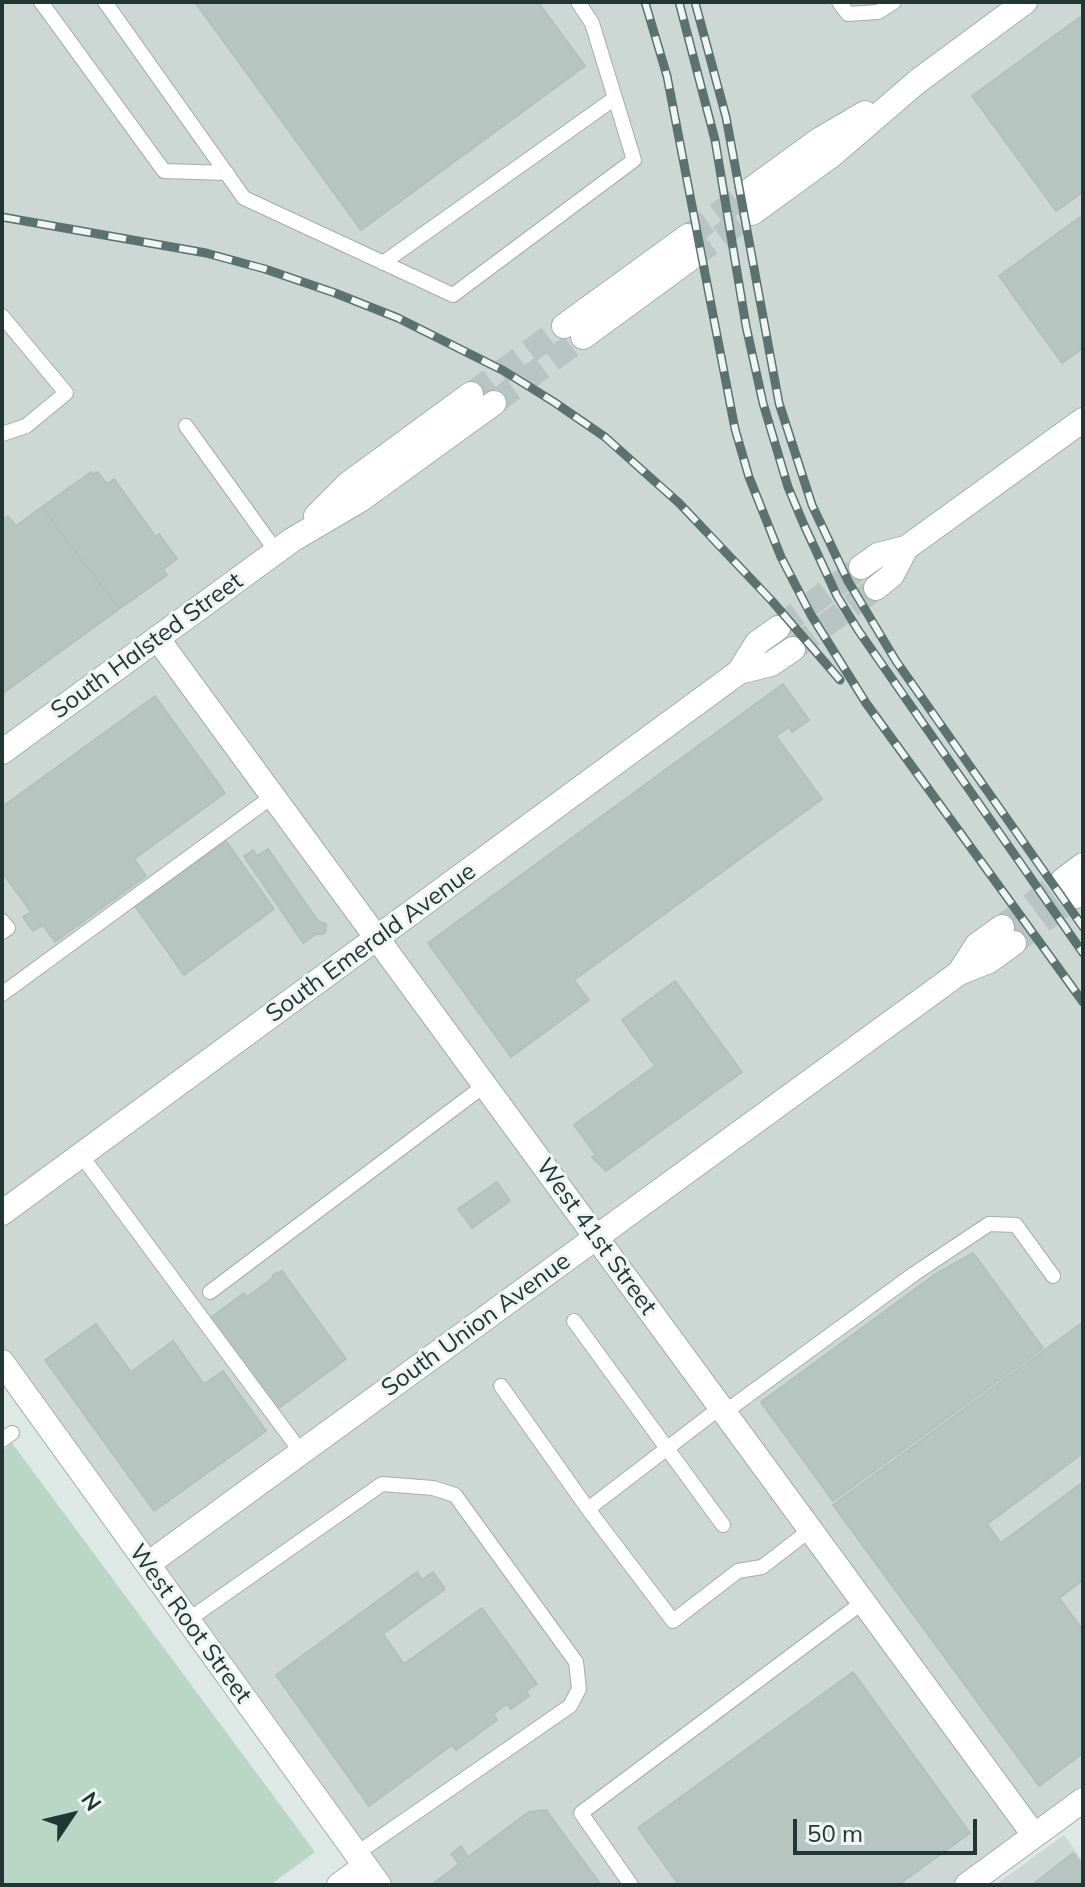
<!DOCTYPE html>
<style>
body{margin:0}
#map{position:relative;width:1085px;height:1887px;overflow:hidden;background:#dee8e5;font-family:Mulish,sans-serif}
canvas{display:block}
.frame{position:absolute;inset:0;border:4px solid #223633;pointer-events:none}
.north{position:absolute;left:32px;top:1775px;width:80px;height:80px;-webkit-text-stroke:6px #eef5f2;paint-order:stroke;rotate:55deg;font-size:22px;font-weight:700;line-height:32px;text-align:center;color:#223633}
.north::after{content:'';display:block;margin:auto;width:28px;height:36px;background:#223633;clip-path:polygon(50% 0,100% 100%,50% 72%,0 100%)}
.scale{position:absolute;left:793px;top:1819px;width:184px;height:36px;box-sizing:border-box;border:4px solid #223633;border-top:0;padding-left:10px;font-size:24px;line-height:28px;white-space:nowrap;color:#223633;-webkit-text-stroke:6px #eef5f2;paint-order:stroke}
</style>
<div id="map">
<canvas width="1085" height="1887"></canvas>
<div class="frame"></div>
<div class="north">N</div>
<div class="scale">50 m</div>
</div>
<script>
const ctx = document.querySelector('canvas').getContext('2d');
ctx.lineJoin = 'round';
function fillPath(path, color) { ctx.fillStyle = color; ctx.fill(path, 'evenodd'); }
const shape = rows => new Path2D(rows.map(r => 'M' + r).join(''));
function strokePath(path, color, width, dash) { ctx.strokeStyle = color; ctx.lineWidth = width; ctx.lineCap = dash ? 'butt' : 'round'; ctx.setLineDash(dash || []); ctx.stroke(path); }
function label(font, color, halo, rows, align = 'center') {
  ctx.font = font + ' Mulish,sans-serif'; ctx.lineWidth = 6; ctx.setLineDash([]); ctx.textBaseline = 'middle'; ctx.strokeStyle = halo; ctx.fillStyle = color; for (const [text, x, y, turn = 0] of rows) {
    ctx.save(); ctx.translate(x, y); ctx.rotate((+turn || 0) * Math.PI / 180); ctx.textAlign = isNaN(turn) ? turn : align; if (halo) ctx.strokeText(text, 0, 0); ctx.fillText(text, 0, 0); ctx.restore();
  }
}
fillPath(shape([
 [2,2,1083,2,1083,1812,980,1885,378,1885,2,1370],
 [1064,1835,1083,1861,1083,1885,995,1885]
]), '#cdd8d4');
fillPath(shape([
 [12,1443,315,1852,270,1885,2,1885,2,1451]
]), '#b9d7c4');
const building = shape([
 [195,2,538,2,585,66,361,230,195,2],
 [1083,15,1083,192,1056,211,972,96,1083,15],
 [1083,215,1083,348,1062,363,999,276,1083,215],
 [91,472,93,474,97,472,107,484,114,479,156,537,159,534,177,559,163,569,167,575,119,609,42,507,91,472],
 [42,507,119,609,2,694,2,520,8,516,16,526,42,507],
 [783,684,809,720,792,732,789,727,776,736,822,799,574,980,589,1000,511,1057,428,943,783,684],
 [155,696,225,793,134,859,146,876,55,942,43,925,33,931,23,917,31,912,2,872,2,807,155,696],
 [226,841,274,909,184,975,135,906,226,841],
 [268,849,318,921,326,924,326,931,323,934,316,934,303,943,244,856,253,850,257,856,268,849],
 [675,981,742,1072,606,1171,592,1157,596,1155,574,1125,655,1066,622,1020,675,981],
 [497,1182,510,1201,472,1228,458,1209,497,1182],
 [973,1253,1043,1348,833,1501,761,1402,937,1273,973,1253],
 [282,1271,346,1359,276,1410,209,1319,244,1293,247,1297,273,1278,273,1275,282,1271],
 [1083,1322,1083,1453,987,1524,1001,1543,1083,1482,1083,1580,1059,1598,1083,1630,1083,1753,1039,1786,833,1505,1083,1322],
 [96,1324,131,1372,173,1341,204,1384,223,1371,266,1431,154,1511,45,1360,96,1324],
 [417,1572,422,1580,433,1572,445,1589,383,1634,404,1664,482,1608,537,1684,526,1691,529,1696,511,1709,507,1704,493,1714,497,1720,456,1750,452,1745,369,1806,276,1675,417,1572],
 [853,1672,970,1833,898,1885,679,1885,638,1828,853,1672],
 [546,1810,601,1885,431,1885,459,1864,451,1854,461,1846,468,1857,529,1812,546,1810],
 [1073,1853,1083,1866,1083,1885,1032,1885,1073,1853]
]);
fillPath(building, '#b7c5c1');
strokePath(building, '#b2c1bc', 2);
strokePath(shape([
 [778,628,861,567],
 [793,649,876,588],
 [1002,927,1063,880],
 [1014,943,1076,896]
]), '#b8c4c1', 24, [24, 12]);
strokePath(shape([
 [688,236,749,191],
 [691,258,752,213],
 [471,394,564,326],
 [494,403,583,337]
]), '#b8c4c1', 24, [24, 12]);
const service = shape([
 [41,2,164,171,227,173],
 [105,2,244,198,453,295,634,160,592,23,578,2],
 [839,2,848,14,878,12,894,2],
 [383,263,615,98],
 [2,316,66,393,26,426,2,434],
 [186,426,276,551],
 [2,921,8,928,2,932],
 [2,994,273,796],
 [81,1155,301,1452],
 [210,1292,485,1085],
 [574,1321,723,1525],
 [501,1386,588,1509],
 [721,1407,588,1509,673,1621,738,1571,762,1567,810,1530],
 [725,1412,914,1274,989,1224,1016,1225,1053,1276],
 [2,1440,12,1433],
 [188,1620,382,1484,433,1488,455,1495,576,1662,579,1689,570,1706,356,1854],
 [631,1885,581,1813,863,1602]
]);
const minor = shape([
 [861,567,878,555,906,548,1083,420],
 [876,588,892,575,906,548],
 [157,638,1034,1835],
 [739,672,771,664,793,649],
 [1063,880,1083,865],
 [1076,896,1083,891],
 [959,973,977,945,1002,927],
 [2,1213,739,672,757,643,778,628],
 [148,1564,959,973,989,961,1014,943],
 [339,1885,365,1866]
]);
const tertiary = shape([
 [2,1362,379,1885],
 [967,1885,1083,1800]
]);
const secondary = shape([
 [749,191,819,140,865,113],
 [752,213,832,155,918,81,1025,2],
 [564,326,688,236],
 [583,337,691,258],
 [316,516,348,484,471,394],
 [2,752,292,540,360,500,494,403]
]);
strokePath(service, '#a2afac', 16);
strokePath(minor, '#a2afac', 26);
strokePath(tertiary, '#a2afac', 26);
strokePath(secondary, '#9fb3ad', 26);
strokePath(service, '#fff', 14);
strokePath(minor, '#fff', 24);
strokePath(tertiary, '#fff', 24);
strokePath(secondary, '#fff', 24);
const rail = shape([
 [645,2,667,76,735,429,749,477,781,557,811,615,866,703,1083,1002],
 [679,2,715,140,746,326,763,403,788,487,804,525,837,596,858,630,1083,953],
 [695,2,726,117,779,403,812,505,848,581,896,661,1083,927],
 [2,217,206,253,265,269,335,293,398,318,504,371,554,402,605,437,679,503,772,601,840,680]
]);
strokePath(rail, '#5c726e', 9);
strokePath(rail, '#eef5f2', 6, [18]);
label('24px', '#223633', '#eef5f2', [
 ["South Halsted Street",147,646,-36],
 ["South Emerald Avenue",371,943,-36],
 ["West 41st Street",596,1237,54],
 ["South Union Avenue",476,1325,-36],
 ["West Root Street",190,1624,54]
]);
</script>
